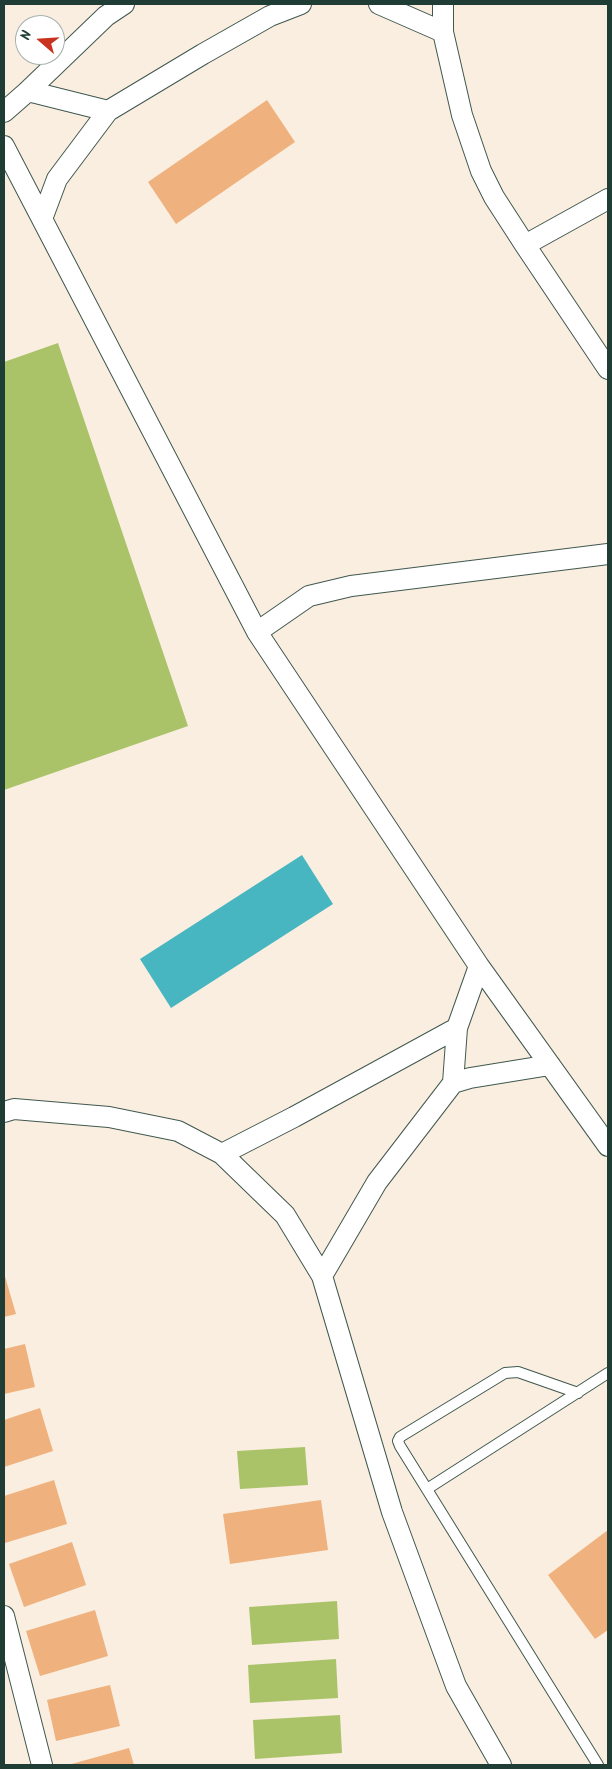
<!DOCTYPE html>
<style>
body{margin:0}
#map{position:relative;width:612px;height:1769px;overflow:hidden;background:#faeee0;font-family:Kalam,sans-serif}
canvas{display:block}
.frame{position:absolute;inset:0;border:5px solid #1f3d34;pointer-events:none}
.north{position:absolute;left:15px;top:15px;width:50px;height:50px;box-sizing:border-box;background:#fff;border:1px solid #a5b1ae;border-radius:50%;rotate:289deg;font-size:14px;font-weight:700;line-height:20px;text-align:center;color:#1f3d34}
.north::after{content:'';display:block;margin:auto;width:18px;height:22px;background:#c8321e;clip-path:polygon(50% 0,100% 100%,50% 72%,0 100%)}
</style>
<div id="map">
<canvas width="612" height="1769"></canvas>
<div class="frame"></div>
<div class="north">N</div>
</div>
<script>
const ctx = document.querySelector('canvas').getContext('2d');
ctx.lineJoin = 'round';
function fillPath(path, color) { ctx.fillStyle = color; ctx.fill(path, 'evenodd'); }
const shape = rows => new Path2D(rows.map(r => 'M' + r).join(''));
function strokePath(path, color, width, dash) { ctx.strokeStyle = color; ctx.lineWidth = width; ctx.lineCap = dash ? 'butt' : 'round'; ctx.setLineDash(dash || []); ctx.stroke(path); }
fillPath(shape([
 [58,343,188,726,4,790,4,362],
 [305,1447,308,1485,240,1489,237,1451],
 [337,1601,339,1639,252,1645,249,1607],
 [336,1659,338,1698,250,1703,248,1665],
 [340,1715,342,1753,255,1759,253,1720]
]), '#aac369');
fillPath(shape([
 [302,855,333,904,171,1008,140,959]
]), '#47b6c0');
fillPath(shape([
 [267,100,295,142,176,224,148,182],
 [4,1273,16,1314,4,1317],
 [25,1344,35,1387,4,1394,4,1349],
 [40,1408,53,1451,4,1467,4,1420],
 [54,1480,67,1524,5,1543,4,1496],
 [321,1500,328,1550,230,1564,223,1514],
 [608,1530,608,1630,595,1639,548,1575],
 [72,1542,86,1585,24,1607,9,1564],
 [95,1610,108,1656,40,1676,26,1631],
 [110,1685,120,1726,56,1741,47,1700],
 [129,1748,134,1765,68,1765]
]), '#efb17d');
const service = shape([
 [578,1393,518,1372,505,1373,400,1437,398,1441,400,1446,598,1765],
 [427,1489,608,1373]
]);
const minor = shape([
 [379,4,443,32],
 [443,4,443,32,462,115,481,171,494,197,525,245,608,369],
 [28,91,108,111],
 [4,112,28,91,106,16,124,4],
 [4,146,257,632,479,966,608,1146],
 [42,219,57,179,108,111,203,54,270,16,301,4],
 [525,245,608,199],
 [257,632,309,596,351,586,608,554],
 [453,1083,470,1078,550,1065],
 [4,1112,14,1109,109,1117,178,1131,222,1154,285,1215,322,1276,392,1512,456,1686,501,1765],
 [222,1154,294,1117,457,1028],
 [322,1276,377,1182,453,1083,457,1028,479,966],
 [4,1616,42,1765]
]);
strokePath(service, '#40584e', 12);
strokePath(minor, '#40584e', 22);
strokePath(service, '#fff', 10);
strokePath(minor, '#fff', 20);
</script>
